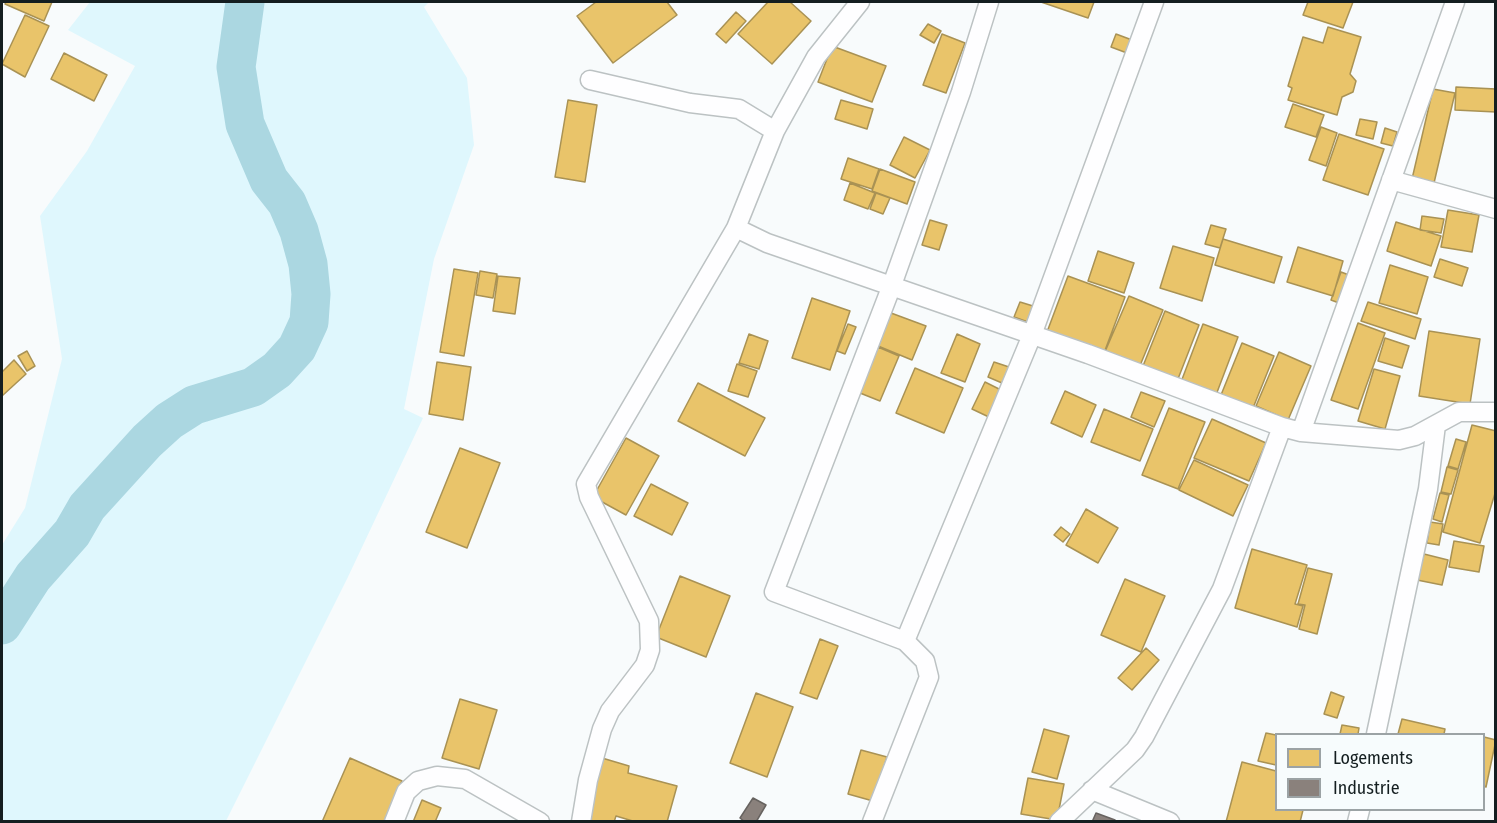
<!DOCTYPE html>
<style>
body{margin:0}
#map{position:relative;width:1497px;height:823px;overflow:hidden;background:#f8fbfc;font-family:"Fira Sans Condensed",sans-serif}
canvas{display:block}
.frame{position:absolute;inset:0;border:3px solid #141e20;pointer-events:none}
.legend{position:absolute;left:1275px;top:733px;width:210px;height:78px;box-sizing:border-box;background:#f7fcfd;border:2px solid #9ca3a5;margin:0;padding:8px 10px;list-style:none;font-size:18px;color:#141e20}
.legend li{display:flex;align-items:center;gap:12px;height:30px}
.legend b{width:30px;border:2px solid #9ca3a5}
</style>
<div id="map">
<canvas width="1497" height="823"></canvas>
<div class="frame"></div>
<ul class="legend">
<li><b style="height:16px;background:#e9c46a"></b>Logements</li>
<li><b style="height:16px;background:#8a817c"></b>Industrie</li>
</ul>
</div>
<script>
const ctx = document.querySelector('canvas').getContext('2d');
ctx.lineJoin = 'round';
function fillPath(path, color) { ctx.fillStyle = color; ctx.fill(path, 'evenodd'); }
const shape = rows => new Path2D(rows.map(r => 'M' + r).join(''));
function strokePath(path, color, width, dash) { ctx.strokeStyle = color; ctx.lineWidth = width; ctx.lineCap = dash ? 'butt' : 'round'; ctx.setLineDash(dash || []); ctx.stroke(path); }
fillPath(shape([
 [90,2,429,2,424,7,467,78,474,145,434,259,404,409,423,418,347,579,226,821,2,821,2,545,25,508,62,359,40,216,87,151,135,66,68,30]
]), '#dff7fd');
const homes = shape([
 [6,2,52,2,44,21,5,4,6,2],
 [596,2,667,2,677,15,613,63,577,16,596,2],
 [768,2,790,2,811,21,772,64,738,34,768,2],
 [1041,2,1094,2,1088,18,1041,2],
 [1308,2,1353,2,1343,28,1303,15,1308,2],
 [736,12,746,21,726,43,716,34,736,12],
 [25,15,49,26,25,77,2,64,25,15],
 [928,24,941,31,934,43,920,35,928,24],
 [1328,27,1361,37,1350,74,1356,81,1353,92,1342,97,1337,115,1288,100,1292,88,1288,86,1303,37,1323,43,1328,27],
 [942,34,965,43,946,93,923,85,942,34],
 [1116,34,1132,40,1127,53,1111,47,1116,34],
 [832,46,886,66,872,102,818,82,832,46],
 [64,53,107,75,94,101,51,79,64,53],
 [1456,87,1496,89,1496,112,1455,110,1456,87],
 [1433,89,1455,93,1434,183,1412,179,1433,89],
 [568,100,597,105,585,182,555,177,568,100],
 [841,100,873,109,867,129,835,119,841,100],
 [1293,104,1324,115,1316,137,1285,127,1293,104],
 [1360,119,1377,122,1373,139,1356,135,1360,119],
 [1321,127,1337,133,1326,166,1309,160,1321,127],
 [1385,128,1397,132,1393,146,1381,143,1385,128],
 [1339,134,1384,149,1368,195,1323,180,1339,134],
 [904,137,930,150,915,178,890,165,904,137],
 [848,158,879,169,872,189,841,179,848,158],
 [880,169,915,182,907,204,872,191,880,169],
 [850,183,875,193,868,209,844,200,850,183],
 [876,193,890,198,883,214,870,209,876,193],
 [1448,210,1479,215,1472,252,1441,247,1448,210],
 [1422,216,1444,219,1441,233,1420,230,1422,216],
 [930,220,947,225,939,250,922,245,930,220],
 [1396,222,1441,236,1431,266,1387,251,1396,222],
 [1211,225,1226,229,1220,248,1205,244,1211,225],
 [1223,239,1282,257,1274,283,1215,265,1223,239],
 [1173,246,1214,258,1202,301,1160,288,1173,246],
 [1298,247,1343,261,1333,296,1287,282,1298,247],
 [1098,251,1134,263,1124,293,1088,281,1098,251],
 [1440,259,1468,268,1462,286,1434,277,1440,259],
 [1390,265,1428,277,1417,314,1379,303,1390,265],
 [454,269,478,273,464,356,440,352,454,269],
 [480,271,497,274,493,298,476,295,480,271],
 [1341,272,1349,275,1339,303,1331,300,1341,272],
 [498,276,520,278,515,314,493,311,498,276],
 [1068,276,1125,297,1104,353,1047,332,1068,276],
 [1129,296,1163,310,1139,368,1104,354,1129,296],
 [812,298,850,311,830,370,792,358,812,298],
 [1020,302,1033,306,1028,322,1014,317,1020,302],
 [1368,302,1421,319,1415,339,1361,321,1368,302],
 [1165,311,1199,325,1176,384,1141,371,1165,311],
 [891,313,926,326,912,360,878,346,891,313],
 [1358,323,1385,333,1358,409,1331,400,1358,323],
 [848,324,856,327,845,354,837,351,848,324],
 [1203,324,1238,337,1216,395,1181,382,1203,324],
 [1429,331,1480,339,1470,404,1419,396,1429,331],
 [749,334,768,341,759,369,739,363,749,334],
 [957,334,980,344,965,382,941,373,957,334],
 [1385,338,1409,346,1402,368,1378,361,1385,338],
 [1242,343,1274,356,1253,408,1221,395,1242,343],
 [878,347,899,356,880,401,860,393,878,347],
 [27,351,35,366,27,371,18,356,27,351],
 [1279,352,1311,366,1288,420,1256,406,1279,352],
 [14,360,26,374,2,396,2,372,14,360],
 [437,362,471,367,463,420,429,414,437,362],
 [994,362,1009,367,1002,383,988,377,994,362],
 [737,364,757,371,748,397,728,391,737,364],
 [915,368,963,388,944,433,896,413,915,368],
 [1374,369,1400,376,1385,429,1358,421,1374,369],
 [985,382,1005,392,991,418,972,409,985,382],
 [698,383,765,418,745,456,678,421,698,383],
 [1065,391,1096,405,1082,437,1051,423,1065,391],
 [1141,392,1165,401,1154,427,1131,417,1141,392],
 [1169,408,1205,422,1178,489,1142,475,1169,408],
 [1104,409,1153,429,1140,461,1091,442,1104,409],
 [1212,419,1266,443,1249,481,1194,458,1212,419],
 [1472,425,1496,431,1496,490,1480,543,1443,532,1472,425],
 [626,438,659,456,626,515,593,497,626,438],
 [1456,439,1466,442,1458,469,1448,466,1456,439],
 [460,448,500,463,467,548,426,532,460,448],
 [1194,460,1248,485,1233,516,1179,490,1194,460],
 [1447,467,1458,470,1451,494,1441,492,1447,467],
 [651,484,688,503,672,535,634,516,651,484],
 [1440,493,1449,495,1442,522,1433,519,1440,493],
 [1086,509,1118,528,1098,563,1066,545,1086,509],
 [1430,522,1443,524,1439,545,1427,543,1430,522],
 [1061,527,1070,534,1063,542,1054,535,1061,527],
 [1454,541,1484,546,1479,572,1449,567,1454,541],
 [1252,549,1307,565,1295,604,1303,606,1297,627,1235,608,1252,549],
 [1424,554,1448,560,1442,585,1417,580,1424,554],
 [1308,568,1332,574,1317,634,1299,629,1305,605,1298,604,1308,568],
 [680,576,730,596,706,657,656,637,680,576],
 [1125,579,1165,596,1141,652,1101,635,1125,579],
 [820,639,838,646,817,699,800,693,820,639],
 [1146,648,1159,660,1132,690,1118,678,1146,648],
 [1331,692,1344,697,1337,718,1324,714,1331,692],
 [756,693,793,707,767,777,730,763,756,693],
 [460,699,497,710,479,769,442,758,460,699],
 [1402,719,1445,729,1444,734,1398,734,1402,719],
 [1342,725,1359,728,1358,734,1340,734,1342,725],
 [1044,729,1069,736,1057,779,1032,772,1044,729],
 [1266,733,1276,735,1276,765,1258,761,1266,733],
 [1484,737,1496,740,1486,787,1484,786,1484,737],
 [861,750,887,757,873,801,848,794,861,750],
 [350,758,402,781,384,822,322,822,350,758],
 [602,758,629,766,628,773,677,786,667,822,636,822,616,816,614,822,585,822,602,758],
 [1242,762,1276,771,1276,810,1303,810,1300,822,1226,822,1242,762],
 [1028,778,1064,784,1057,820,1021,814,1028,778],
 [422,800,441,808,435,822,413,822,422,800]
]);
fillPath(homes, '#e9c46a');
strokePath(homes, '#a99254', 1.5);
const industry = shape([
 [753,798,766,805,756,822,745,822,740,818,753,798],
 [1096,813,1115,820,1114,822,1092,822,1096,813]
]);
fillPath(industry, '#8a817c');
strokePath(industry, '#676360', 1.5);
strokePath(shape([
 [2,625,33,577,72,533,87,507,147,441,169,421,194,405,253,387,277,370,297,348,309,322,311,294,308,264,299,231,287,203,269,180,245,124,236,67,245,2]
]), '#abd7e1', 39);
const minor = shape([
 [860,2,816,57,775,131,736,228,767,243,1088,354,1282,427],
 [590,80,690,103,739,109,775,131],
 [1391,180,1496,209],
 [1301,432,1399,440,1415,436,1459,412,1496,412],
 [905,641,774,592,892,285,961,92,989,2],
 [1376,734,1428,489,1436,425],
 [1092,790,1170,822],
 [394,822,406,792,418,781,437,776,465,779,540,822],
 [581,822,588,780,602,729,610,711,645,665,650,650,649,621,589,497,586,484,736,228],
 [872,822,929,677,925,661,905,641,1032,335,1154,2],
 [1059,822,1135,750,1144,737,1222,589,1282,427,1301,432,1455,2],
 [1357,822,1360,810]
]);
strokePath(minor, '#bcc2c3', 21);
strokePath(minor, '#fefeff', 18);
</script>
